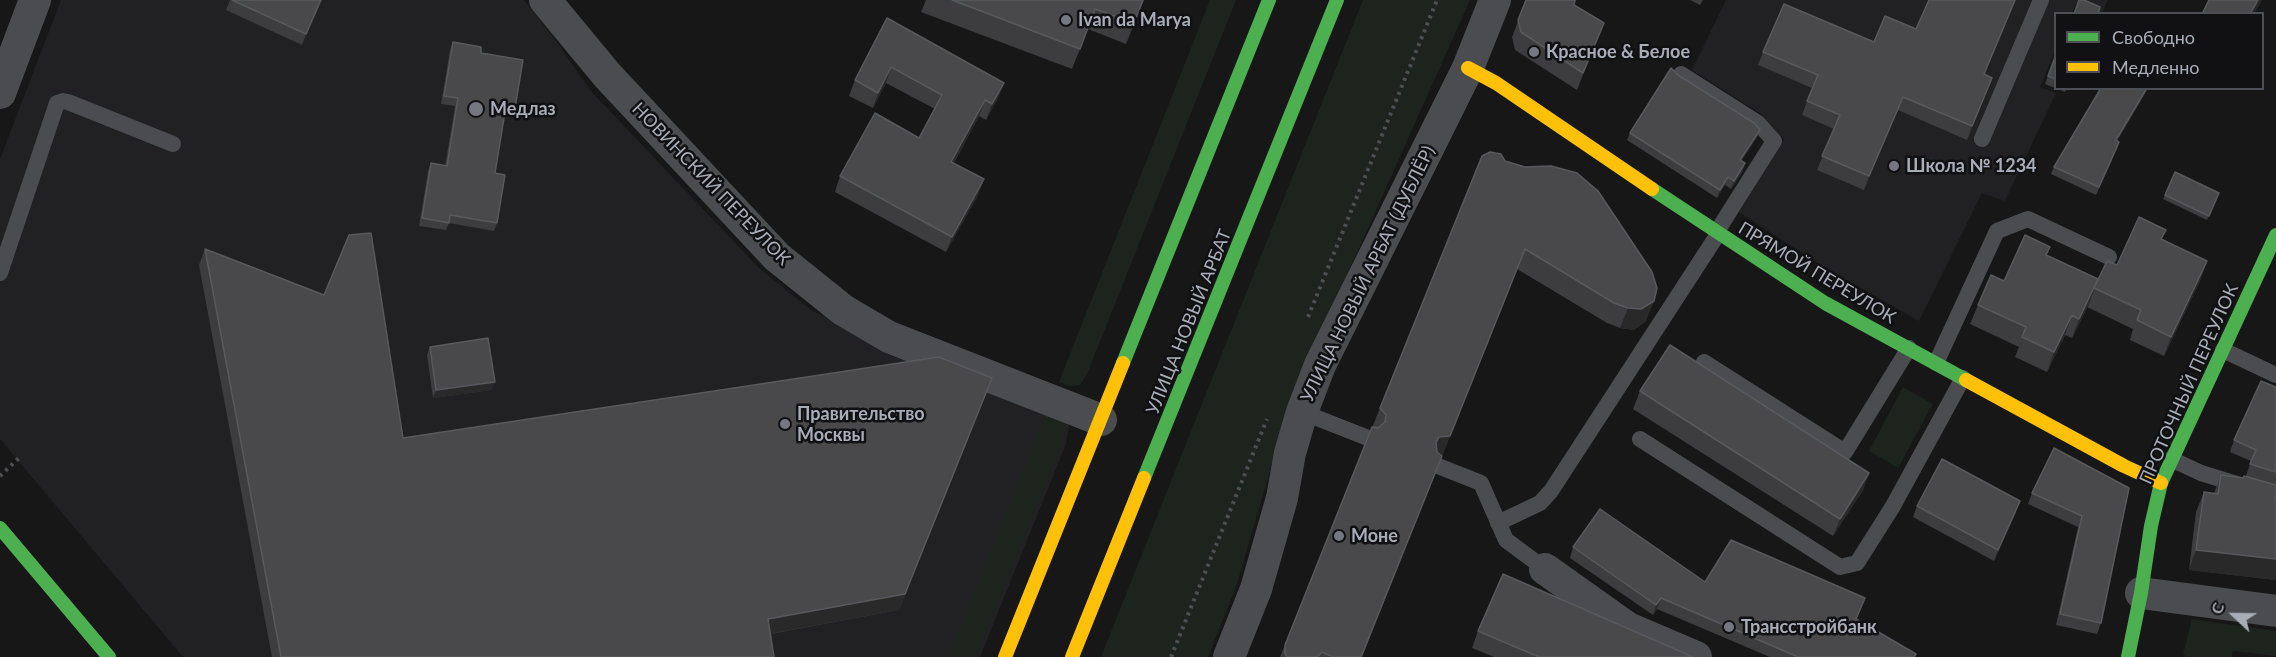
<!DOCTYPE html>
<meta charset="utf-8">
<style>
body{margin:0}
#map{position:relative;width:2276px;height:657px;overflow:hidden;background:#171717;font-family:Lato,sans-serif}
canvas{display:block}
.legend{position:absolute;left:2054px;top:12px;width:210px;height:78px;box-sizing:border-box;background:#111113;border:2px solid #4d4f55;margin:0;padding:8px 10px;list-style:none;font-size:18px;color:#a8adb8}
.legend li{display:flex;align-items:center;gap:12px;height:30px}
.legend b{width:30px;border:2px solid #4d4f55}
.north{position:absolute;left:2204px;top:585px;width:60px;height:60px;-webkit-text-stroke:4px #111113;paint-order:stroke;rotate:292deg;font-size:16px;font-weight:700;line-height:24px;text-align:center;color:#a8adb8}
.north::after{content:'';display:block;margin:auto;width:21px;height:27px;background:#a8adb8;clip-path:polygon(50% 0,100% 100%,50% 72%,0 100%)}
</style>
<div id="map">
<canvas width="2276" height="657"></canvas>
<ul class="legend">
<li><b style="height:8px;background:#4caf50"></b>Свободно</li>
<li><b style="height:8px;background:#ffc107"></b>Медленно</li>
</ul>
<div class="north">С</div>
</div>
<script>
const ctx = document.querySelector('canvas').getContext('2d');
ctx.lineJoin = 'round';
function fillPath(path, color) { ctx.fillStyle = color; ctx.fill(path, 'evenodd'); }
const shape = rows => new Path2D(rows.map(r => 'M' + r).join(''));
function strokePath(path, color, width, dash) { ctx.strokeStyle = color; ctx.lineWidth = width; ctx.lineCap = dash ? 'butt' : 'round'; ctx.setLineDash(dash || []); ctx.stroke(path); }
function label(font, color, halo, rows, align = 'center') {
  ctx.font = font + ' Lato,sans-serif'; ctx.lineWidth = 5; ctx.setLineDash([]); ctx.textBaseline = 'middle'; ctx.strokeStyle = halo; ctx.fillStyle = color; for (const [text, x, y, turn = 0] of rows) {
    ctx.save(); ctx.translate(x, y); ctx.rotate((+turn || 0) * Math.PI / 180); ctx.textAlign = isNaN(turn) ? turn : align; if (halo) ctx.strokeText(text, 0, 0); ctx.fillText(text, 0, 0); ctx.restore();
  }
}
fillPath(shape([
 [61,0,524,0,557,42,590,90,759,268,811,310,887,347,1066,419,1069,426,1066,444,980,657,183,657,0,439,0,159],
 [1726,0,2108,0,2102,13,2076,4,2072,13,2056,14,2055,51,2040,87,2056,93,2005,201,1982,193,1919,321,1822,266,1739,212,1784,140,1761,114,1692,70]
]), '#212123');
fillPath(shape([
 [1210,0,1236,0,1087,374,1080,385,1069,386,1059,382],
 [1363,0,1470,0,1289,405,1237,584,1208,657,1101,657],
 [1903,387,1933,404,1898,468,1869,451],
 [1046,414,1061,421,1064,426,1062,443,975,657,960,657,950,653],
 [2192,619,2276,631,2276,656,2233,651,2231,657,2186,657,2183,654]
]), '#1d241e');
strokePath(shape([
 [1308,317,1437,0],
 [0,476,20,457],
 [1171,657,1267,419]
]), '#4d4e52', 4, [3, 4.5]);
strokePath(shape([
 [1681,74,1758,123,1774,141,1716,233],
 [1982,139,2041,0],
 [0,273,57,103,63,101,68,102,173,144],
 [2223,350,2276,375],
 [1704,362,1845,452,1909,348],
 [1936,363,1997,231,2028,219,2109,257],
 [1302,412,1368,438],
 [1640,439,1840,567,1857,563,1893,506,1963,378],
 [2171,459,2201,473,2276,496],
 [1438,466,1481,483,1506,540,1545,569],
 [1498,523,1540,503,1551,491,1718,234]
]), '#4b4c50', 16);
strokePath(shape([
 [545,0,607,75,777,257,843,310,889,337,1101,420],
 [0,93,35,0],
 [1545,569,1628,628,1696,657],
 [2141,593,2276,611],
 [1229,657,1256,589,1282,498,1290,453,1302,412,1320,365,1468,68,1495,0]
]), '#4b4c50', 32);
strokePath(shape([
 [1652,189,1825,303,1966,380],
 [1123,363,1269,0],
 [1144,478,1337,0],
 [0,528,109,657],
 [2128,657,2141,593,2151,526,2161,483,2276,235]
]), '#4caf50', 14);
strokePath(shape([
 [1468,68,1496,83,1652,189],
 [1966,380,2124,466,2161,483],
 [1005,657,1123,363],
 [1072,657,1144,478]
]), '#ffc107', 14);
fillPath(shape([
 [230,0,321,0,302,45,226,10],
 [926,0,1144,0,1126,44,1088,29,1072,69,921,12],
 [1526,0,1576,0,1574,5,1597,40,1577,90,1515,50,1512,37],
 [1690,0,1703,0,1700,5],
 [2016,0,1984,74,1992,78,1967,140,1898,110,1864,190,1817,170,1834,129,1802,115,1812,88,1758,65,1763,52,1874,42],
 [887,18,1004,83,998,98,986,120,979,116,954,163,984,179,978,195,946,252,835,192,840,176,919,138,935,109,886,83,873,108,849,96,855,80],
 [453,42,481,53,515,108,512,116,505,114,495,173,497,223,494,231,449,223,446,230,419,226,428,171,431,163,445,166,455,106,441,104,450,50],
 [2055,57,2055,88,2045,84],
 [1678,75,1760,130,1757,137,1741,161,1743,171,1731,189,1725,185,1717,198,1627,140,1630,133],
 [2056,88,2067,88,2065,92],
 [2101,88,2148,88,2117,141,2119,142,2117,149,2096,195,2051,174,2054,167],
 [1505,161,1646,321,1634,330,1620,328,1607,323,1517,269,1442,456,1362,657,1280,657,1380,408],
 [2219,193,2207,220,2163,199,2165,195],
 [2162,240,2207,261,2200,281,2164,356,2130,340,2133,329,2087,307,2089,304,2072,338,2065,335,2047,372,2015,357,2019,347,1970,324,1978,305,2004,281,2047,256,2098,279,2117,265],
 [205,249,403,438,992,378,899,610,771,634,774,657,272,657,199,265],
 [430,347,492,390,433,398,427,355],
 [2276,387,2276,580,2189,570,2196,512,2204,492,2214,493,2221,475,2243,478,2246,476,2251,461,2230,452,2234,440],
 [1640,391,1869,473,1863,490,1833,536,1633,409],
 [2129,488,2101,623,2097,634,2056,625,2078,527,2028,504,2032,493],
 [1917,506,2016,512,1994,561,1913,517],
 [1573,547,1705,582,1861,608,1856,620,1915,657,1770,657,1657,609,1653,615,1570,558],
 [1478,631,1693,657,1494,657,1472,648]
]), '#3d3d3f');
fillPath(shape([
 [321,0,319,6,302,45,306,34],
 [1143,0,1144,0,1126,44,1134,23],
 [2015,0,2016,0,1979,88,1984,74],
 [2258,0,2262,0,2254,14,2250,14],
 [1604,23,1597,40,1577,90,1583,73],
 [891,67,886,83,873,108,878,93],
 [1992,78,1987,91,1967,140,1972,126],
 [1004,83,998,98,986,120,992,104],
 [2147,88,2148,88,2113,148,2116,140],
 [1903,97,1898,110,1864,190,1869,176],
 [985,100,979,116,946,177,951,162],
 [1760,130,1757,137,1737,168,1740,160],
 [1745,163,1743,171,1731,189,1734,181],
 [1728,177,1725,185,1717,198,1720,190],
 [984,179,978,195,946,252,952,237],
 [1525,249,1517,269,1361,657,1432,457,1436,442],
 [2207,261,2200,281,2164,356,2171,337],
 [2098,279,2089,304,2072,338,2079,319],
 [1654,301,1646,321,1634,330,1620,328,1628,308],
 [2072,315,2065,335,2047,372,2054,352],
 [992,378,899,610,763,635,768,619],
 [495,382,492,390,433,398,436,390],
 [1869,473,1863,490,1833,536,1840,519],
 [2020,501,2016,512,1994,561,1998,550],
 [2196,550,2276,559,2276,580,2189,570],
 [1661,598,1657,609,1653,615,1656,605]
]), '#29292a');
const building = shape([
 [232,0,321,0,306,34,232,0],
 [952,0,1143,0,1134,23,1095,9,1080,49,952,0],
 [1526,0,1575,0,1574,5,1604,23,1583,73,1521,32,1518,20,1526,0],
 [1929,0,2015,0,1984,74,1992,78,1972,126,1903,97,1869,176,1822,156,1840,115,1807,101,1818,75,1763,52,1784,4,1874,42,1885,16,1916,29,1929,0],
 [2079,0,2084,0,2100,7,2098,14,2074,14,2079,0],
 [2209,0,2258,0,2250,14,2202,14,2209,0],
 [887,18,1004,83,992,104,985,100,951,162,984,179,952,237,840,176,875,113,919,138,942,95,891,67,878,93,855,80,887,18],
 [453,42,481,47,481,53,523,60,515,108,506,106,495,173,505,175,497,223,450,215,449,223,422,218,431,163,447,166,458,98,444,96,453,42],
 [2055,57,2055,79,2048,76,2055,57],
 [1671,68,1678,75,1754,123,1760,130,1740,160,1745,163,1734,181,1728,177,1720,190,1630,133,1671,68],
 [2101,88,2147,88,2116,140,2119,142,2099,187,2054,167,2101,88],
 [1490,152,1501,154,1505,161,1525,167,1551,166,1577,173,1598,191,1652,272,1657,288,1654,301,1641,309,1628,308,1614,303,1525,249,1450,436,1439,437,1436,442,1437,452,1442,456,1361,657,1333,657,1322,652,1317,657,1287,657,1285,653,1285,645,1372,427,1378,428,1385,422,1386,415,1380,408,1482,156,1490,152],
 [2175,172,2219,193,2209,216,2165,195,2175,172],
 [2139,217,2166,230,2161,239,2207,261,2171,337,2137,320,2141,310,2094,288,2107,261,2117,265,2139,217],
 [371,233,403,438,939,357,992,378,905,594,768,619,774,657,281,657,205,249,324,295,349,235,371,233],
 [2025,235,2050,247,2046,255,2098,279,2079,319,2072,315,2054,352,2022,337,2026,327,1978,305,1991,275,2004,281,2025,235],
 [488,338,495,382,436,390,430,347,488,338],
 [1670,345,1869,473,1840,519,1640,391,1670,345],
 [2261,381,2276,387,2276,472,2250,464,2256,450,2234,440,2261,381],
 [2054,448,2129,488,2101,623,2060,614,2082,516,2032,493,2054,448],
 [1942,459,2020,501,1998,550,1917,506,1942,459],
 [2221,475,2243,478,2244,476,2276,485,2276,496,2275,499,2276,499,2276,559,2196,550,2204,492,2218,494,2221,475],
 [1600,509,1705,582,1731,540,1865,598,1856,619,1916,654,1914,657,1798,657,1661,598,1656,605,1573,547,1600,509],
 [1503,574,1693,657,1539,657,1478,631,1503,574]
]);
fillPath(building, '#49494c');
strokePath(building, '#58595d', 1.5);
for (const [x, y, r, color] of [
 [1066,20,6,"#757880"],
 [1534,52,6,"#757880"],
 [476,109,8,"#757880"],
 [1894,166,6,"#757880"],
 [785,424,6,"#757880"],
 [1339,536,6,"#757880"],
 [1729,627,6,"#757880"]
]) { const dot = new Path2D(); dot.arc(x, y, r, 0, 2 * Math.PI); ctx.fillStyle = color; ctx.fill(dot); strokePath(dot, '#111113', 2); }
label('bold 18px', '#a8adb8', '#111113', [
 ["Ivan da Marya",1078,20],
 ["Красное & Белое",1546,52],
 ["Медлаз",490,109],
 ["Школа № 1234",1906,166],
 ["Правительство",797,414],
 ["Москвы",797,435],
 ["Моне",1351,536],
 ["Трансстройбанк",1741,627]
], 'left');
label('18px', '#a8adb8', '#111113', [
 ["НОВИНСКИЙ ПЕРЕУЛОК",711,184,46],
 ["ПРЯМОЙ ПЕРЕУЛОК",1817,273,31],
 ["УЛИЦА НОВЫЙ АРБАТ (ДУБЛЁР)",1368,274,-64],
 ["УЛИЦА НОВЫЙ АРБАТ",1189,322,-68],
 ["ПРОТОЧНЫЙ ПЕРЕУЛОК",2189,384,-66]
]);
</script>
